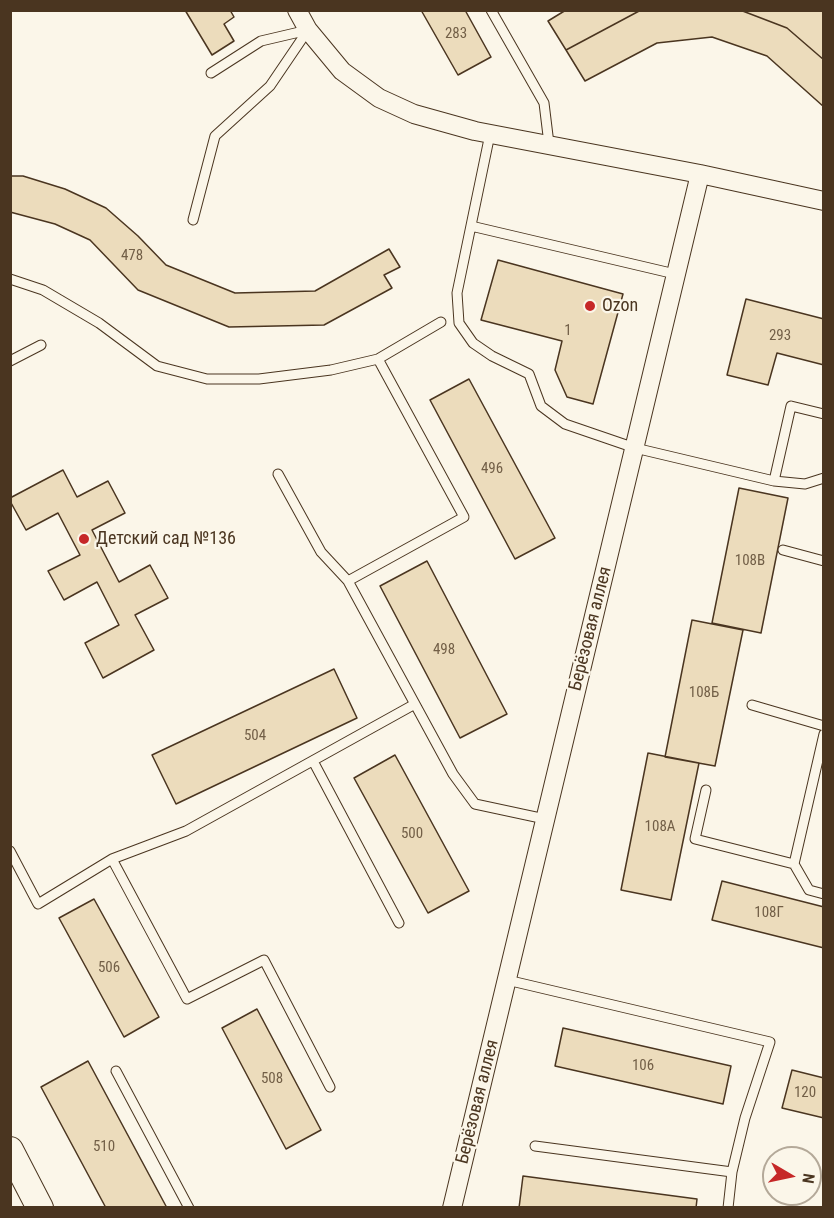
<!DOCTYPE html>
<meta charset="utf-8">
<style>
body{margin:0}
#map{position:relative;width:834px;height:1218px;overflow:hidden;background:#fbf6e9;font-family:"Roboto Condensed",sans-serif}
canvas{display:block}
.frame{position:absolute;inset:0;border:12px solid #4a3520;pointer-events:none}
.north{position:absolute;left:762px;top:1146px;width:60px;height:60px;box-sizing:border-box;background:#fbf6e9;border:2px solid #b4a999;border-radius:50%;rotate:99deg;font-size:16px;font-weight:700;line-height:24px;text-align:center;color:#4a3520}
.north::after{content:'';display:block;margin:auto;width:21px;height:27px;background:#c62828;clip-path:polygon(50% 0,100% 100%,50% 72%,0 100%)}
</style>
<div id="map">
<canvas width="834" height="1218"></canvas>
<div class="frame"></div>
<div class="north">N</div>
</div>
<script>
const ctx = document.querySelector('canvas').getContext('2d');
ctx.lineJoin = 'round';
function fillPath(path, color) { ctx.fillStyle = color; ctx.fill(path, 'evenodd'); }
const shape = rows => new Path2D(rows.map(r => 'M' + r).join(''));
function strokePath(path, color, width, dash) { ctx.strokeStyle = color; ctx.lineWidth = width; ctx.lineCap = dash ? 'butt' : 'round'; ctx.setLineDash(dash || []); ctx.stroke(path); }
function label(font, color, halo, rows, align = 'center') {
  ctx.font = font + ' "Roboto Condensed",sans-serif'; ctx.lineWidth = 4.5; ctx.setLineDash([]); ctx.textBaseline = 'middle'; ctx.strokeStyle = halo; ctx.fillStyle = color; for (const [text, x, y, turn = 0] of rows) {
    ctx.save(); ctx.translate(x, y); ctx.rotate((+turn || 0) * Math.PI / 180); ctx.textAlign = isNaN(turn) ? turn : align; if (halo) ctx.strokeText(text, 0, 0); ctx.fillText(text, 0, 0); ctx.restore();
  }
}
const building = shape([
 [185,10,230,10,234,17,224,24,234,41,212,55,185,10],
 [421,10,465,10,491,57,458,75,421,10],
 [566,10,641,10,566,50,548,21,566,10],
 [641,10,740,10,787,28,824,60,824,107,767,56,712,37,657,43,585,81,566,50,641,10],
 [740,10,824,10,824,60,787,28,740,10],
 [10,176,23,176,65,189,106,208,138,236,166,265,235,293,315,291,389,249,400,267,384,275,392,288,324,325,229,327,138,290,90,240,55,224,10,212,10,176],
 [498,260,623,294,593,404,567,397,555,370,562,341,481,320,498,260],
 [746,299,824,319,824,365,777,353,768,385,727,375,746,299],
 [469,379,555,538,515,559,430,400,469,379],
 [63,470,77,497,108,481,125,513,92,530,119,582,150,565,168,598,135,615,154,650,103,678,85,643,119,625,97,582,64,600,48,571,80,555,58,513,26,530,10,501,10,498,63,470],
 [739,488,788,498,761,633,712,623,739,488],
 [427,561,507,714,460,738,380,586,427,561],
 [692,620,743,630,715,766,665,757,692,620],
 [334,669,357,718,176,804,152,755,334,669],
 [648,753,699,763,671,900,621,890,648,753],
 [395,755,469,891,428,913,354,778,395,755],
 [722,881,824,907,824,948,712,920,722,881],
 [94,899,159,1017,124,1037,59,918,94,899],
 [257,1009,321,1130,286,1149,222,1028,257,1009],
 [563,1028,731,1066,723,1104,555,1066,563,1028],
 [88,1061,167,1208,106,1208,41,1087,88,1061],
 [792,1070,824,1078,824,1118,782,1108,792,1070],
 [523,1176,697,1199,696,1208,519,1208,523,1176]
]);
fillPath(building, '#ecdcbc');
strokePath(building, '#4a3520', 1.5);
const service = shape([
 [491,10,544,103,549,144],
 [211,73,261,41,308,30],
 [490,134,457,293,459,323,473,343,492,356,529,374,541,406,565,424,635,448,774,481,805,484,824,478],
 [193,220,215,136,270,86,308,30],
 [471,226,675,274],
 [10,279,43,290,99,323,157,366,207,379,259,379,331,370,378,359,441,322],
 [378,359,464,517,348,581,453,774,475,804,545,819],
 [10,361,41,345],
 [278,474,321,552,348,581],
 [774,481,791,406,824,414],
 [783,550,824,561],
 [752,705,824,726],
 [824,734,794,864,809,890,824,894],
 [313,761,399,923],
 [706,790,695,839,794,864],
 [10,851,38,904,112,859,187,999,264,960,330,1087],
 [112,859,186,831,415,704],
 [507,980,770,1042,745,1118,732,1172,728,1208],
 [116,1071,189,1208],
 [535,1146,732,1172]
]);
const minor = shape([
 [297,10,308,30,342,71,379,98,414,114,475,131,700,174],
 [452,1208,700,174,824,201]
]);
const secondary = shape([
 [10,1150,40,1208]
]);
strokePath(service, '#4a3520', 11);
strokePath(minor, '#4a3520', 20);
strokePath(secondary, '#4a3520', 28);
strokePath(service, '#fbf6e9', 9);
strokePath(minor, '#fbf6e9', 18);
strokePath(secondary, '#fbf6e9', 26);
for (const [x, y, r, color] of [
 [590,306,6,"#c62828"],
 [84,539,6,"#c62828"]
]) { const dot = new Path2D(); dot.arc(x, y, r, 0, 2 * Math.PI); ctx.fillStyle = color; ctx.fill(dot); strokePath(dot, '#fbf6e9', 2); }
label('15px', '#725f47', null, [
 ["283",456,34],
 ["478",132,256],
 ["1",568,331],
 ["293",780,336],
 ["496",492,469],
 ["108В",750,561],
 ["498",444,650],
 ["108Б",704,693],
 ["504",255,736],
 ["108А",660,827],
 ["500",412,834],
 ["108Г",769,913],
 ["506",109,968],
 ["106",643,1066],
 ["508",272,1079],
 ["120",805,1093],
 ["510",104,1147]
]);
label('18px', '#4a3520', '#fbf6e9', [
 ["Ozon",602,306],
 ["Детский сад №136",96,539]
], 'left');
label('18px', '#4a3520', '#fbf6e9', [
 ["Берёзовая аллея",591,629,-76],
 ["Берёзовая аллея",478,1102,-76]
]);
</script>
